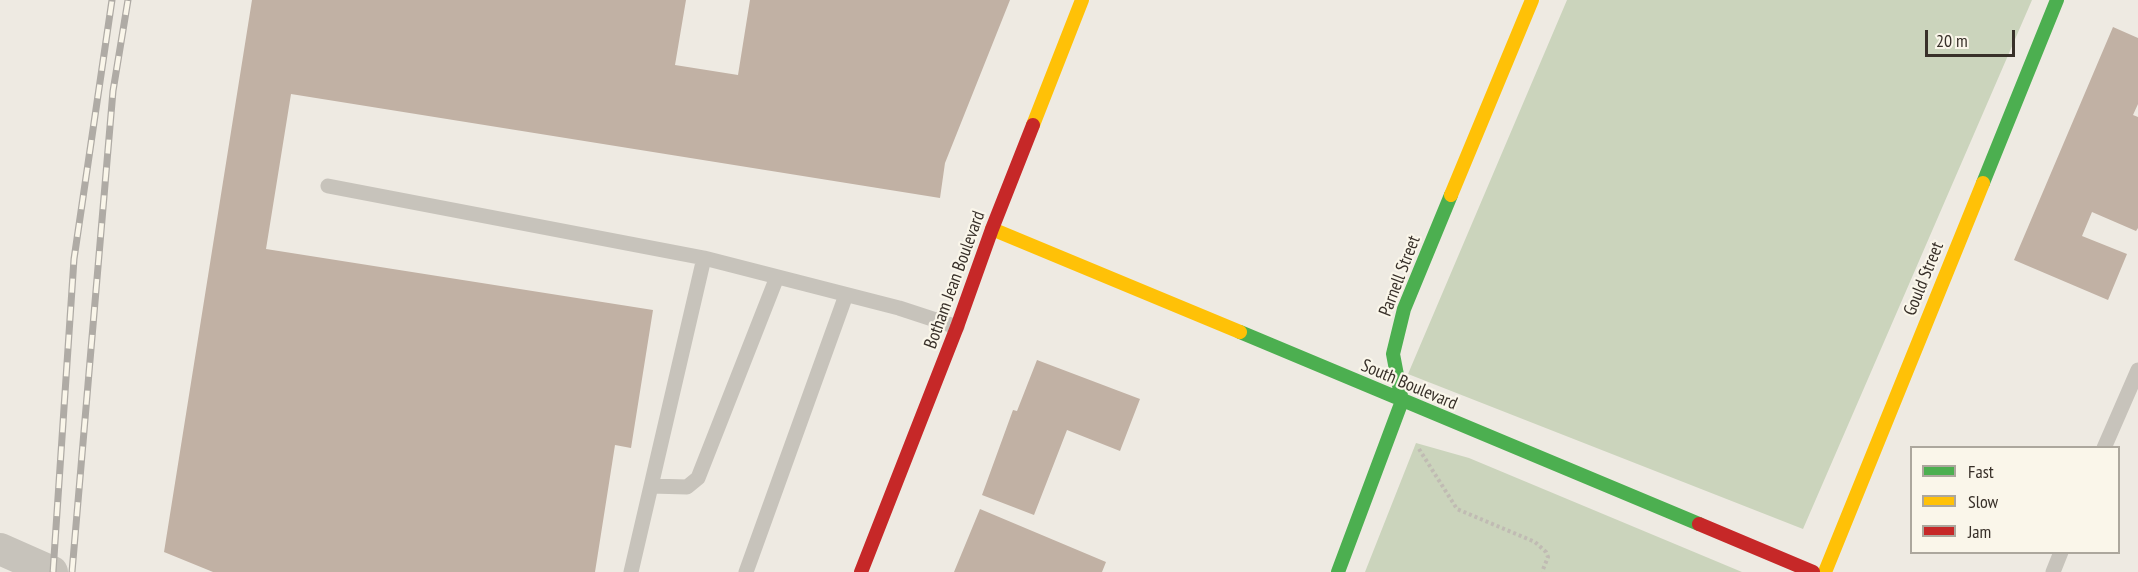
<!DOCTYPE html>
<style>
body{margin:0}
#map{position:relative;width:2138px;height:572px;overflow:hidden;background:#eeeae2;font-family:"PT Sans Narrow",sans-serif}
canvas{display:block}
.legend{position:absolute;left:1910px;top:446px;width:210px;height:108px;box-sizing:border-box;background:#faf6ea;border:2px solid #aca79d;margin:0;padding:8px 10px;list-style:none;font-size:18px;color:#383029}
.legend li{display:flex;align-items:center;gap:12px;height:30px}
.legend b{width:30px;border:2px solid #aca79d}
.scale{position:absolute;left:1925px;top:30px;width:90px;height:27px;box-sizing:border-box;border:3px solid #383029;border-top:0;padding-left:8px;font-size:18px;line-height:21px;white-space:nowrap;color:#383029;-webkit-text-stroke:4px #faf6ea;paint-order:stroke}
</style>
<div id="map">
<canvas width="2138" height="572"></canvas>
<ul class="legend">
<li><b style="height:8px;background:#4caf50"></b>Fast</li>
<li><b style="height:8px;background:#ffc107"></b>Slow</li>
<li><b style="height:8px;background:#c62828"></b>Jam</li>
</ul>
<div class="scale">20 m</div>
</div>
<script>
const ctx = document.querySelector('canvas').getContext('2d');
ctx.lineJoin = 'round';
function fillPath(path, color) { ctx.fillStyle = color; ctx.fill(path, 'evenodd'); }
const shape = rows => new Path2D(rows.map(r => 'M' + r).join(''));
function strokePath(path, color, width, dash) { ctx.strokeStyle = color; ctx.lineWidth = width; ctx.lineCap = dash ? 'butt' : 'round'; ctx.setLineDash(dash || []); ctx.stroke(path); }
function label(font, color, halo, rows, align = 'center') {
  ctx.font = font + ' "PT Sans Narrow",sans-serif'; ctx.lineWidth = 4.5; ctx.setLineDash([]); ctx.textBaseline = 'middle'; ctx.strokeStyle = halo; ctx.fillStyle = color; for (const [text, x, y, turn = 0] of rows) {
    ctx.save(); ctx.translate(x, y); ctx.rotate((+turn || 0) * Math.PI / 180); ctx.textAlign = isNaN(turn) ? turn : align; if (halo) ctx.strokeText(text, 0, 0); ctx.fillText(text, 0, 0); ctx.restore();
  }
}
fillPath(shape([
 [1567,0,2032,0,1803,529,1408,374],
 [1416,443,1469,458,1742,572,1365,572]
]), '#cbd4bc');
fillPath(shape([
 [252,0,686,0,675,65,738,75,750,0,1010,0,945,163,940,198,291,94,266,249,653,310,631,448,615,445,595,572,213,572,164,552],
 [2113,27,2138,38,2138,104,2133,115,2138,117,2138,228,2136,231,2092,212,2082,236,2127,254,2108,300,2014,260],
 [1037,360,1140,399,1120,451,1067,430,1034,515,982,495,1013,410,1017,411],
 [980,509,1106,562,1102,572,954,572]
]), '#c1b1a4');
strokePath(shape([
 [1419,449,1457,509,1535,542,1546,552,1548,557,1542,572]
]), '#c0bbb3', 4, [3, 3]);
strokePath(shape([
 [328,186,704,258,899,308,957,327],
 [2104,448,2138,370],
 [651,486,687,487,698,478,777,277],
 [631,572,704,258],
 [746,572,846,295],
 [2053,572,2061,552]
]), '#c7c3bb', 15);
strokePath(shape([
 [0,549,52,572]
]), '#c7c3bb', 32);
strokePath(shape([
 [1983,183,2057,0],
 [1240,332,1699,524],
 [1338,572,1402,401,1393,354,1404,309,1451,195]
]), '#4caf50', 14);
strokePath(shape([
 [1033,125,1082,0],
 [1451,195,1532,0],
 [992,229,1240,332],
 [1825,572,1983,183]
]), '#ffc107', 14);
strokePath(shape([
 [1699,524,1813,572],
 [861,572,957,327,992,229,1033,125]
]), '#c62828', 14);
const rail = shape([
 [53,572,74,259,112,0],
 [72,572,113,91,128,0]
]);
strokePath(rail, '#afaba5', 7);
strokePath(rail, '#faf6ea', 4.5, [14]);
label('18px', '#383029', '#faf6ea', [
 ["Parnell Street",1400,276,-69],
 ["Gould Street",1924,279,-68],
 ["Botham Jean Boulevard",955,280,-70],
 ["South Boulevard",1409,385,23]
]);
</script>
